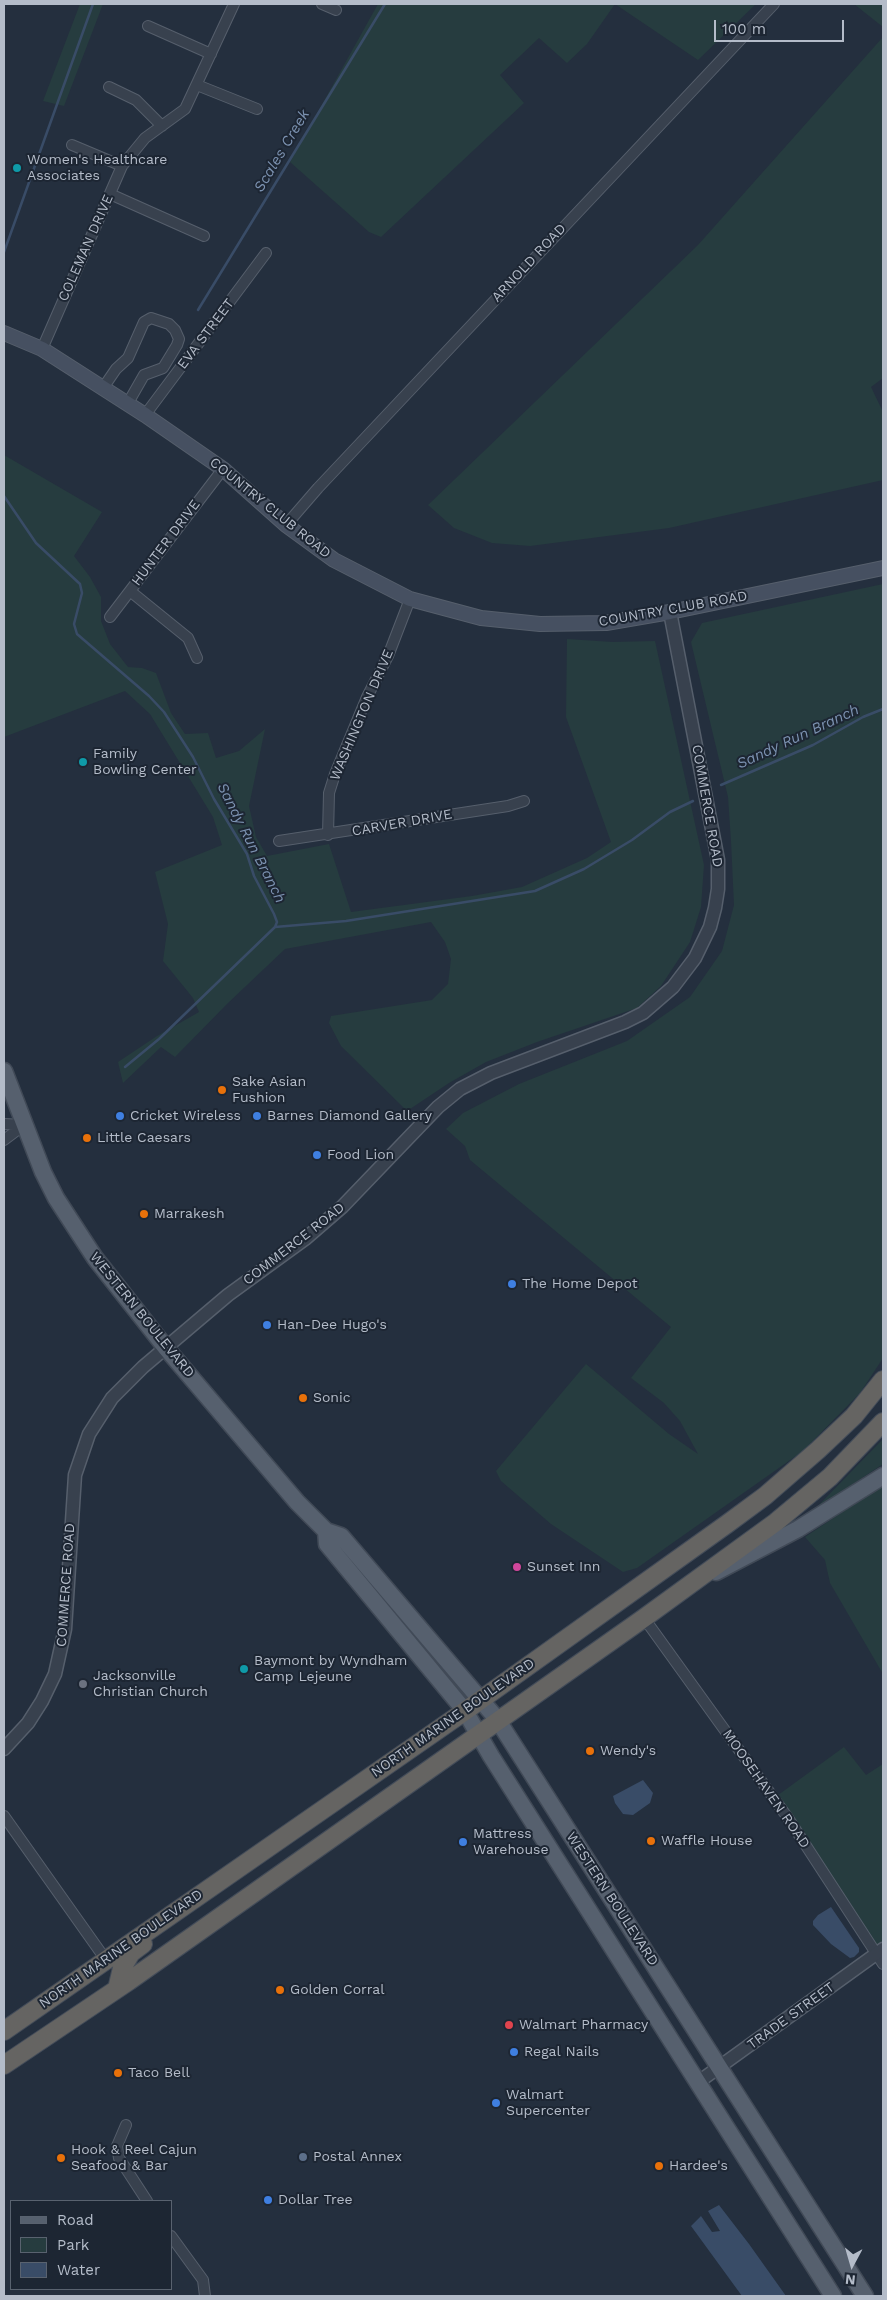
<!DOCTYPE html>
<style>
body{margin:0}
#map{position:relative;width:887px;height:2300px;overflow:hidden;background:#242f3e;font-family:"Work Sans",sans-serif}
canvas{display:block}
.frame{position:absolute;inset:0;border:5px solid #b4bcc9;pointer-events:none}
.legend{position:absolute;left:10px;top:2200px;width:162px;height:90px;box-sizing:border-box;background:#1d2633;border:1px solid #59626f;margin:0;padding:6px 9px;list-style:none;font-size:15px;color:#b4bcc9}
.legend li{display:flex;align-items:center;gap:10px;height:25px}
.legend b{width:25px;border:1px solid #59626f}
.north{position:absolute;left:827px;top:2240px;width:50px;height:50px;-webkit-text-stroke:4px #1d2633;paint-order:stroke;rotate:186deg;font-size:14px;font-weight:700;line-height:20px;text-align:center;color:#b4bcc9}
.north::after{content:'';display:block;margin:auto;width:18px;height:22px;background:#b4bcc9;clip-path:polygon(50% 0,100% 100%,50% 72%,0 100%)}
.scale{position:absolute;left:714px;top:20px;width:130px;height:22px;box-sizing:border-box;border:2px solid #b4bcc9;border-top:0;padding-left:6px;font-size:15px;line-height:18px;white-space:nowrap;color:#b4bcc9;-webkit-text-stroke:4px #1d2633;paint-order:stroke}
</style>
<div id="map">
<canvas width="887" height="2300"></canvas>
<div class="frame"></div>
<ul class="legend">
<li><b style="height:6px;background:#56606e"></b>Road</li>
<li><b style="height:14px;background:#263c3f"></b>Park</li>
<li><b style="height:14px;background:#394c67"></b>Water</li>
</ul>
<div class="north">N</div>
<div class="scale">100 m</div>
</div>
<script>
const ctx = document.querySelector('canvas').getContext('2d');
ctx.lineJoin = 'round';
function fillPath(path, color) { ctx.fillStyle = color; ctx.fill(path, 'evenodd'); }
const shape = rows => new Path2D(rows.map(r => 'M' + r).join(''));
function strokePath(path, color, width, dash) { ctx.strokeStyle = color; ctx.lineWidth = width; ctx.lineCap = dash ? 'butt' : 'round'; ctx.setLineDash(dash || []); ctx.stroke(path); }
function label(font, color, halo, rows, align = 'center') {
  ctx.font = font + ' "Work Sans",sans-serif'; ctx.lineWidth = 4; ctx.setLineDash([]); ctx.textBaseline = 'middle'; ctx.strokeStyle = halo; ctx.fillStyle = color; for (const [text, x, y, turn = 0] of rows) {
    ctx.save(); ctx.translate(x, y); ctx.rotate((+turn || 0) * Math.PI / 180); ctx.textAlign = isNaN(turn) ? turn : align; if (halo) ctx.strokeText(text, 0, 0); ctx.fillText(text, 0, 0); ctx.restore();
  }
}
fillPath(shape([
 [80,4,103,4,64,106,43,101],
 [378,4,756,4,698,60,615,4,587,44,567,63,539,38,500,75,524,103,381,237,369,232,290,162],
 [854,4,883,4,883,27],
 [883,37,883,378,871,387,883,412,883,480,669,528,530,546,492,543,454,528,428,505,698,245],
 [4,455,102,512,74,556,90,577,101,597,101,621,110,644,128,667,142,668,156,673,171,713,185,734,208,733,216,758,239,751,265,729,249,806,256,837,267,856,329,844,351,912,472,896,522,887,587,858,611,842,566,717,567,639,612,642,655,641,704,865,701,907,690,942,661,986,637,1008,537,1042,486,1062,449,1083,407,1111,341,1046,329,1023,331,1016,432,1000,448,984,451,959,445,942,431,922,285,949,227,1004,175,1057,161,1047,123,1083,118,1062,157,1036,199,1012,193,998,163,961,168,924,155,872,222,845,213,817,150,714,125,691,4,737],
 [883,584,883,1358,860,1393,803,1451,637,1568,623,1572,551,1524,501,1481,496,1471,586,1364,669,1434,698,1454,680,1421,664,1403,631,1378,671,1327,470,1160,465,1146,446,1129,463,1113,519,1084,627,1041,690,997,722,951,734,905,731,841,728,797,691,642,702,623],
 [883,1439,883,1464,814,1510],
 [883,1485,883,1674,830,1583,825,1560,805,1537],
 [844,1747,866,1775,883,1764,883,1949,878,1952,774,1798]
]), '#263c3f');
fillPath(shape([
 [643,1780,653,1793,650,1803,633,1815,623,1814,615,1803,613,1796],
 [831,1907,859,1948,859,1952,854,1957,850,1958,831,1944,813,1925,813,1921,818,1915],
 [719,2205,749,2244,786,2296,742,2296,691,2226,701,2216,712,2232,720,2231,708,2211]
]), '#394c67');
strokePath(shape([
 [4,252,93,4],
 [198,310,385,4],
 [4,496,36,543,80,584,82,593,74,624,77,634,149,696,164,712,193,757,214,799,247,854,254,876,274,914,277,922,275,927],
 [721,785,813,745,863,717,883,709],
 [275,927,346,921,535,891,584,869,632,840,670,812,693,801],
 [125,1067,159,1039,275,927]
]), '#394c67', 2.5);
const minor = shape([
 [322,4,336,10],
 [148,26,211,54],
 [197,85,257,109],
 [109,87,136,100,162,126],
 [72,145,122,166],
 [110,194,204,236],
 [42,349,122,166,145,138,185,109,234,4],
 [103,388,116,369,128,358,144,322,151,318,169,324,175,330,179,339,177,345,163,368,144,375,128,403],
 [145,415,266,253],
 [286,525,318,488,774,4],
 [130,591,188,638,197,658],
 [110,617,223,469],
 [328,835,329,793,335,774,367,697,388,656,410,599],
 [279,841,508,806,524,801],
 [4,1124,24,1125],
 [4,1140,24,1125],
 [644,1618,788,1818,883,1964],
 [4,1816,106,1960],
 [126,2125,117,2146,119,2158,147,2201],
 [171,2236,203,2280,205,2296]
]);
const tertiary = shape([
 [4,1749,28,1723,42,1701,55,1674,65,1629,75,1475,89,1434,112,1398,143,1367,228,1295,305,1239,342,1207,438,1107,460,1089,491,1073,625,1022,643,1013,673,987,695,958,710,927,715,908,718,889,718,860,670,612],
 [697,2083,883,1949]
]);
const secondary = shape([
 [4,333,42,349,145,415,223,469,286,525,334,560,410,599,481,618,540,624,606,623,670,612,883,568]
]);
const primary = shape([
 [4,1071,43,1172,56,1198,95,1258,166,1348,297,1502,326,1531,341,1536,497,1719,865,2296],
 [326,1531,327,1544,465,1711,491,1756,833,2296],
 [716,1572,798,1529,883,1476]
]);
const trunk = shape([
 [117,1989,122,1968,131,1953,143,1944],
 [4,2031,465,1711,727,1524,765,1496,818,1450,854,1416,883,1380],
 [4,2065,129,1981,644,1618,776,1522,830,1477,883,1422]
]);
strokePath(minor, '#565f6c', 12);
strokePath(tertiary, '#565f6c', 15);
strokePath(secondary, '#565f6c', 16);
strokePath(primary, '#414a57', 19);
strokePath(trunk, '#434c59', 20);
strokePath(minor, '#38414e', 10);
strokePath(tertiary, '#38414e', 12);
strokePath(secondary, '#465061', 14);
strokePath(primary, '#56606e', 16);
strokePath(trunk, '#656462', 18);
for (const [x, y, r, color] of [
 [17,168,5,"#0f9aa8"],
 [83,762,5,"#0f9aa8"],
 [222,1090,5,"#e8710a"],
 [120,1116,5,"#3f7fe0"],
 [257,1116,5,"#3f7fe0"],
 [87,1138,5,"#e8710a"],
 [317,1155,5,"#3f7fe0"],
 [144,1214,5,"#e8710a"],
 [512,1284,5,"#3f7fe0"],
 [267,1325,5,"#3f7fe0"],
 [303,1398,5,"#e8710a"],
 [517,1567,5,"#d1479c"],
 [244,1669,5,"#0f9aa8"],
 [83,1684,5,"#6b7280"],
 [590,1751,5,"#e8710a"],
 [651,1841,5,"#e8710a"],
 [463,1842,5,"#3f7fe0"],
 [280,1990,5,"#e8710a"],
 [509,2025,5,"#e0444e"],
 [514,2052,5,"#3f7fe0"],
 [118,2073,5,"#e8710a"],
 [496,2103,5,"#3f7fe0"],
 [303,2157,5,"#5c6f8a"],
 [61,2158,5,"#e8710a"],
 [659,2166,5,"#e8710a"],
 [268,2200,5,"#3f7fe0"]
]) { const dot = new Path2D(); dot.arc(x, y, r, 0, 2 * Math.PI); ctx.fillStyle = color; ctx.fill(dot); strokePath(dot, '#1d2633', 2); }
label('14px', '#b4bcc9', '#1d2633', [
 ["Women's Healthcare",27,160],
 ["Associates",27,176],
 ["Family",93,754],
 ["Bowling Center",93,770],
 ["Sake Asian",232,1082],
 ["Fushion",232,1098],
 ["Cricket Wireless",130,1116],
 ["Barnes Diamond Gallery",267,1116],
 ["Little Caesars",97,1138],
 ["Food Lion",327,1155],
 ["Marrakesh",154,1214],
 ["The Home Depot",522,1284],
 ["Han-Dee Hugo's",277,1325],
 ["Sonic",313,1398],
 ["Sunset Inn",527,1567],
 ["Baymont by Wyndham",254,1661],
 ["Camp Lejeune",254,1677],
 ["Jacksonville",93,1676],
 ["Christian Church",93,1692],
 ["Wendy's",600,1751],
 ["Mattress",473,1834],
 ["Warehouse",473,1850],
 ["Waffle House",661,1841],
 ["Golden Corral",290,1990],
 ["Walmart Pharmacy",519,2025],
 ["Regal Nails",524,2052],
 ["Taco Bell",128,2073],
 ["Walmart",506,2095],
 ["Supercenter",506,2111],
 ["Hook & Reel Cajun",71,2150],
 ["Seafood & Bar",71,2166],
 ["Postal Annex",313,2157],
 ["Hardee's",669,2166],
 ["Dollar Tree",278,2200]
], 'left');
label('14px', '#b4bcc9', '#1d2633', [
 ["COLEMAN DRIVE",86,248,-66],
 ["ARNOLD ROAD",529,263,-47],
 ["EVA STREET",206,334,-53],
 ["COUNTRY CLUB ROAD",270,508,39],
 ["HUNTER DRIVE",166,543,-53],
 ["COUNTRY CLUB ROAD",673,609,-10],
 ["WASHINGTON DRIVE",362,715,-67],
 ["COMMERCE ROAD",707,806,80],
 ["CARVER DRIVE",402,823,-10],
 ["COMMERCE ROAD",294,1244,-38],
 ["WESTERN BOULEVARD",142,1315,51],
 ["COMMERCE ROAD",66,1585,-86],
 ["NORTH MARINE BOULEVARD",453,1718,-35],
 ["MOOSEHAVEN ROAD",766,1789,55],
 ["WESTERN BOULEVARD",612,1899,57],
 ["NORTH MARINE BOULEVARD",121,1949,-35],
 ["TRADE STREET",791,2016,-36]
]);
label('italic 15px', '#7c92b1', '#1d2633', [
 ["Scales Creek",282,151,-59],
 ["Sandy Run Branch",798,737,-25],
 ["Sandy Run Branch",251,843,63]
]);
</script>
